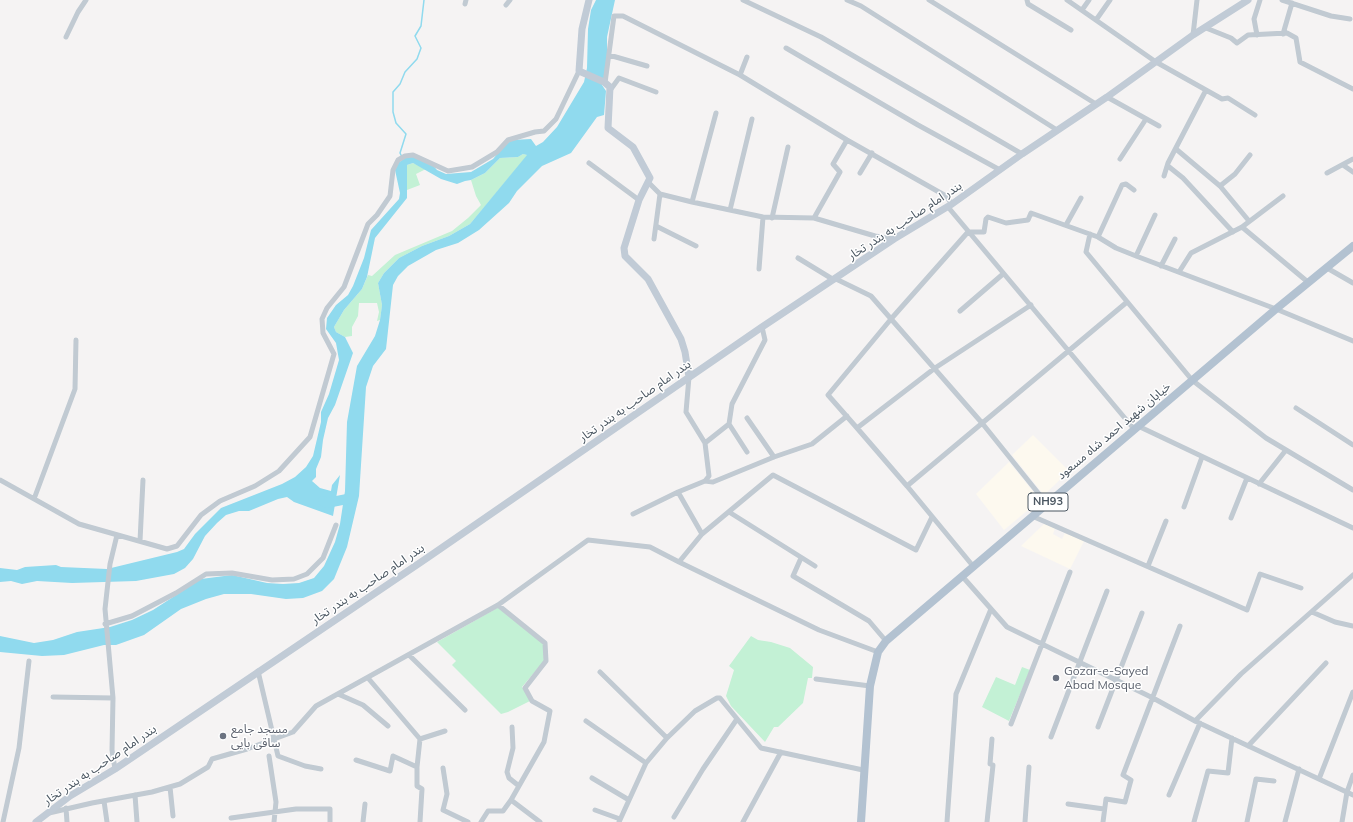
<!DOCTYPE html>
<meta charset="utf-8">
<style>
body{margin:0}
canvas{display:block;background:#f5f3f3}
</style>
<canvas width="1353" height="822"></canvas>
<script>
const ctx = document.querySelector('canvas').getContext('2d');
ctx.lineJoin = 'round';
function fillPath(path, color) { ctx.fillStyle = color; ctx.fill(path, 'evenodd'); }
const shape = rows => new Path2D(rows.map(r => 'M' + r).join(''));
function strokePath(path, color, width, dash) { ctx.strokeStyle = color; ctx.lineWidth = width; ctx.lineCap = dash ? 'butt' : 'round'; ctx.setLineDash(dash || []); ctx.stroke(path); }
function label(font, color, halo, rows, align = 'center') {
  ctx.font = font + ' Mulish,"Noto Sans Arabic",sans-serif'; ctx.lineWidth = 3; ctx.setLineDash([]); ctx.textBaseline = 'middle'; ctx.strokeStyle = halo; ctx.fillStyle = color; for (const [text, x, y, turn = 0] of rows) {
    ctx.save(); ctx.translate(x, y); ctx.rotate((+turn || 0) * Math.PI / 180); ctx.textAlign = isNaN(turn) ? turn : align; if (halo) ctx.strokeText(text, 0, 0); ctx.fillText(text, 0, 0); ctx.restore();
  }
}
fillPath(shape([
 [1033,435,1069,471,1044,495,1012,455],
 [1009,462,1040,500,1004,530,976,494],
 [1045,523,1055,528,1053,534,1062,539,1065,533,1084,541,1070,569,1021,546]
]), '#fdf9ef');
fillPath(shape([
 [523,154,528,155,470,224,449,236,422,246,399,258,384,273,378,283,382,305,380,320,377,321,379,312,377,303,359,303,358,316,352,327,352,336,345,337,336,332,334,327,344,310,362,289,368,275,372,276,395,255,452,231,468,218,481,205,476,196,471,180,485,173,500,158,518,157],
 [413,163,426,169,416,174,420,185,407,190,407,165],
 [499,607,543,643,544,661,522,687,532,700,508,712,501,714,452,665,456,661,437,642],
 [751,636,758,640,771,642,790,648,813,667,812,678,808,678,803,703,778,727,774,727,765,742,731,706,726,696,734,670,729,666],
 [1022,667,1030,670,1009,721,982,707,996,677,1015,685]
]), '#c3f1d5');
fillPath(shape([
 [596,0,615,0,607,37,607,71,602,85,606,91,604,115,597,117,571,153,542,166,517,191,509,203,479,230,458,243,436,250,408,266,398,276,393,285,386,349,373,366,366,387,359,496,347,547,334,579,322,591,303,598,286,599,251,594,224,594,206,599,181,609,144,635,116,645,104,645,64,655,42,656,0,652,0,636,34,643,53,640,77,632,110,627,132,620,153,610,201,579,232,575,267,583,283,584,299,583,314,578,324,566,335,542,340,524,345,491,347,422,357,366,375,336,380,320,382,305,378,283,384,273,399,258,422,246,449,236,470,224,527,155,523,154,518,157,500,158,485,173,471,180,465,181,457,184,441,179,413,163,407,165,407,198,375,238,367,277,362,289,344,310,334,327,336,332,345,337,353,353,335,405,328,418,323,440,321,457,316,469,316,477,312,481,320,488,331,491,332,485,340,475,333,516,294,502,287,497,278,499,249,511,239,511,226,515,217,523,205,536,193,559,185,568,174,574,136,581,72,583,37,581,22,584,11,581,0,582,0,568,17,570,25,567,56,565,61,567,107,569,177,552,184,549,195,534,221,508,282,484,295,477,306,467,313,456,321,422,321,412,329,394,339,360,336,343,326,329,327,318,336,305,348,295,353,286,364,258,371,230,399,199,400,193,395,170,398,163,405,158,412,156,431,163,437,170,446,174,471,172,493,159,504,146,512,140,531,139,536,146,543,142,557,127,584,82,587,68,588,29,591,10]
]), '#90daee');
strokePath(shape([
 [402,157,400,153,406,134,396,123,393,112,393,92,400,84,405,72,417,59,421,48,415,36,421,26,424,0]
]), '#90daee', 1.5);
strokePath(shape([
 [323,501,327,503,352,498]
]), '#90daee', 10);
strokePath(shape([
 [743,0,821,37,1022,154],
 [847,0,861,6,1057,130],
 [929,0,1096,104],
 [1027,0,1028,4,1071,30],
 [1067,0,1156,62,1222,99,1228,98,1255,115],
 [1282,0,1331,16,1350,19],
 [465,4,466,0],
 [506,5,510,0],
 [1082,10,1089,0],
 [1096,20,1110,0],
 [1206,28,1231,38,1237,43,1248,35,1287,33,1296,38,1300,62,1353,89],
 [1283,34,1292,3],
 [1193,35,1197,0],
 [1257,35,1254,19,1260,0],
 [66,37,78,12,86,0],
 [786,48,918,125,1000,170],
 [609,55,647,66],
 [740,75,747,57],
 [605,83,614,16,623,16,740,75,847,140,946,196,952,204],
 [611,89,619,78,656,92],
 [1107,97,1159,126],
 [1176,149,1220,186,1249,221],
 [1120,159,1146,119],
 [589,163,639,200],
 [1343,165,1353,172],
 [1168,166,1183,178,1233,232],
 [860,173,872,153],
 [1327,173,1353,159],
 [1164,176,1168,163,1206,90],
 [649,183,660,194,692,202,763,217,814,218,875,236,894,239],
 [1220,186,1235,174,1250,155],
 [692,202,716,113],
 [948,207,1134,429],
 [730,210,752,119],
 [772,218,788,147],
 [814,218,840,172,833,164,847,140],
 [1066,225,1081,198],
 [656,226,696,246],
 [1242,227,1309,283],
 [1090,234,1086,252,1192,380,1266,438,1353,490],
 [1098,237,1122,185,1126,184,1134,190],
 [654,239,660,194],
 [1136,256,1155,215],
 [798,258,834,280],
 [1161,266,1175,239],
 [1327,268,1353,283],
 [759,269,763,217],
 [1179,272,1191,253,1242,227,1283,196],
 [836,279,871,296,982,423,1047,504],
 [1031,305,935,368,857,428,828,395,891,319,968,232,984,232,986,219,988,217,1006,223,1028,220,1031,213,1098,237,1116,248,1136,256,1276,309,1353,341],
 [960,311,1003,274],
 [689,377,686,412,705,443,709,476,705,481],
 [1296,408,1353,445],
 [747,418,774,457],
 [1138,426,1353,528],
 [857,428,907,486],
 [705,443,729,424],
 [747,452,729,424,732,404,765,340,762,327],
 [0,480,79,524,167,549,177,546,201,515,220,501,255,486,279,471,310,437,334,354,323,333,322,319,327,308,344,287,368,224,377,215,390,196,393,170,398,160,405,156,413,155,448,171,472,167,497,152,508,140,535,132,544,131,556,119,579,71],
 [1259,484,1286,450],
 [34,499,75,389,76,340],
 [1184,507,1202,457],
 [729,512,815,566],
 [633,514,678,492],
 [1032,516,1247,610,1260,574,1301,588],
 [1231,518,1247,478],
 [702,534,773,475,916,550,932,517],
 [140,541,143,480],
 [801,558,793,576,869,621,886,641],
 [679,562,819,630,878,652],
 [973,566,907,486,1127,302],
 [1148,566,1166,521],
 [962,576,1007,627,1153,698,1195,721,1353,795],
 [498,605,545,643,546,661,525,688,532,701,550,711,544,742,511,800,540,822],
 [1312,612,1335,622,1353,626],
 [105,624,132,616,176,593,206,574,232,573,272,580,294,579,307,574,323,558,336,525],
 [409,655,465,710],
 [258,671,278,756,305,766,321,769],
 [600,672,667,738],
 [368,678,420,739,417,767,417,786,422,789,420,822],
 [816,679,870,686],
 [338,694,363,705,388,726],
 [53,697,113,698],
 [586,721,646,763],
 [1195,721,1241,674,1353,575],
 [1011,724,1070,572],
 [512,727,513,748,507,772,509,778,519,786],
 [1098,727,1142,613],
 [1051,737,1107,591],
 [420,739,445,731],
 [1248,746,1326,663],
 [269,756,276,802,274,822],
 [356,760,390,771,393,756,417,767],
 [443,768,447,794,443,810,468,822],
 [115,769,112,750,113,698,105,609,110,564,117,535],
 [592,778,629,800],
 [1319,779,1353,692],
 [170,787,173,816],
 [135,795,137,822],
 [1169,795,1200,723],
 [104,801,107,822],
 [1068,804,1104,809],
 [66,808,67,822],
 [595,810,620,819],
 [49,813,92,803,152,792,180,784,208,767,212,759,247,749,293,732,316,706,498,605,588,540,650,547,679,562,702,534,678,492,705,481,713,482,774,457,812,444,847,416],
 [674,817,703,769,737,719],
 [231,818,296,809,330,809,330,822],
 [3,822,19,748,29,661],
 [363,822,365,804],
 [481,822,488,811,503,811,511,800],
 [619,822,646,763,667,738,695,711,717,698,720,698,761,748,863,770],
 [743,822,781,752],
 [947,822,956,694,991,609],
 [987,822,993,765,990,764,992,739],
 [1025,822,1029,767],
 [1103,822,1106,799,1125,802,1131,780,1123,775,1180,626],
 [1194,822,1208,771,1228,773,1232,738],
 [1247,822,1256,779,1274,781],
 [1285,822,1299,769],
 [1342,822,1347,792,1353,775]
]), '#c1cad2', 5);
strokePath(shape([
 [589,0,582,29,579,71,604,82,610,87,608,128,633,147,650,178,639,200,624,248,625,256,648,279,681,339,685,352,689,377],
 [36,822,70,796,115,769,427,558,762,327,894,239,952,204,1022,154,1107,97,1193,35,1248,0]
]), '#c1cbd6', 7);
strokePath(shape([
 [861,822,870,686,878,652,886,641,1276,309,1353,246]
]), '#b3c2d1', 8);
for (const [x, y, r, color] of [
 [1056,678,4,"#6b7280"],
 [223,736,4,"#6b7280"]
]) { const dot = new Path2D(); dot.arc(x, y, r, 0, 2 * Math.PI); ctx.fillStyle = color; ctx.fill(dot); strokePath(dot, '#fff', 1.5); }
for (const [x, y, w] of [
 [1048,502,40]
]) { const box = new Path2D(); box.roundRect(x - w / 2, y - 9, w, 18, 3); ctx.fillStyle = '#fff'; ctx.fill(box); strokePath(box, '#4a5661', 1); }
label('bold 11px', '#4a5661', null, [
 ["NH93",1048,502]
]);
label('12px', '#4a5661', '#fff', [
 ["بندر امام صاحب به بندر تخار",905,221,-33],
 ["بندر امام صاحب به بندر تخار",635,401,-35],
 ["خیابان شهید احمد شاه مسعود",1114,431,-40],
 ["بندر امام صاحب به بندر تخار",368,584,-34],
 ["بندر امام صاحب به بندر تخار",100,765,-34]
]);
label('12px', '#5b616d', '#fff', [
 ["Gozar-e-Sayed",1064,671],
 ["Abad Mosque",1064,685],
 ["مسجد جامع",231,729],
 ["ساقی بایی",231,743]
], 'left');
</script>
